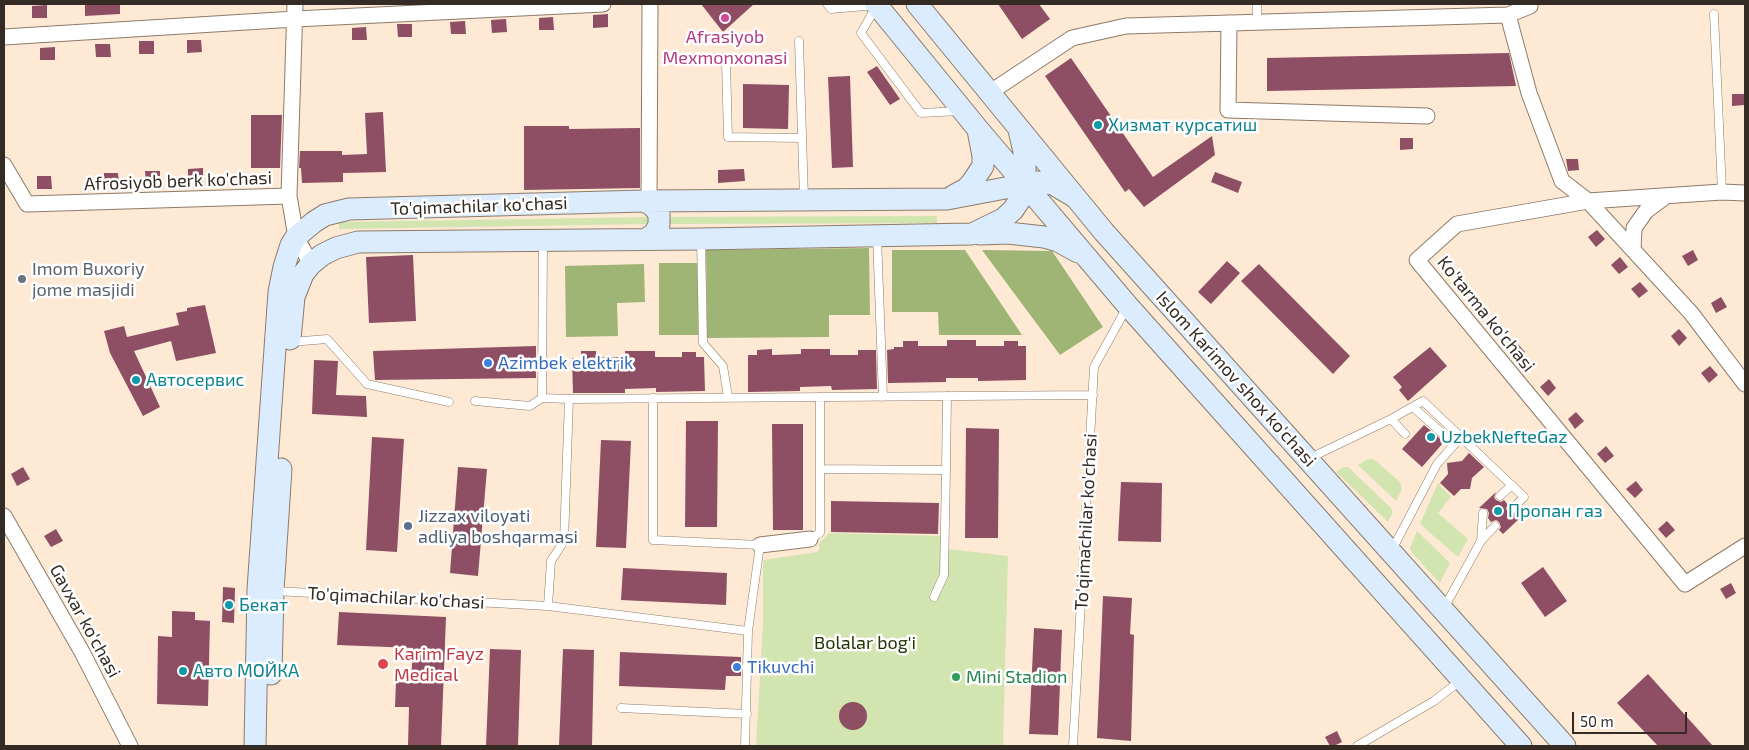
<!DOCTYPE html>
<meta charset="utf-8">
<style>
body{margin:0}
#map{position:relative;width:1749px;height:750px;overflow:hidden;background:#fee9d5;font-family:"Exo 2",sans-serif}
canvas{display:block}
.frame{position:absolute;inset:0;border:5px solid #342c24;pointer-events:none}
.scale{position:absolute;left:1572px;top:712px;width:115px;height:22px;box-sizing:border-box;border:2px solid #342c24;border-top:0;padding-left:6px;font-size:15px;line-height:18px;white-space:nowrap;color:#342c24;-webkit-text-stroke:4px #fff;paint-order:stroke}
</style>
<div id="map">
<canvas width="1749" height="750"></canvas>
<div class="frame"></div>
<div class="scale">50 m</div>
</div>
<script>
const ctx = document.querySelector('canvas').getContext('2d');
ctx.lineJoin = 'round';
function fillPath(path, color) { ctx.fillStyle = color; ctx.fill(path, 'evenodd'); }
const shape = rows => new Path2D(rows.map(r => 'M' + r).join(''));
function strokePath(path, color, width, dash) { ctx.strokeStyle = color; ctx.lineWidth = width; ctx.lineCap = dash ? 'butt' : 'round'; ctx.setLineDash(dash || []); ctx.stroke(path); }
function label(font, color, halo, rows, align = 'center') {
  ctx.font = font + ' "Exo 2",sans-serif'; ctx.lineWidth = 5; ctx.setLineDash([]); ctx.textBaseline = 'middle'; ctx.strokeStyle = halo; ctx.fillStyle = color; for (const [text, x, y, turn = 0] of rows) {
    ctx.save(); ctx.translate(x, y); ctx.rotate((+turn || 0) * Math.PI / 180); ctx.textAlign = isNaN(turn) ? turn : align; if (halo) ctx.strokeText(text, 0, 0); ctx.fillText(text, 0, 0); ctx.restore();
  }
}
fillPath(shape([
 [937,216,937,223,668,224,668,217],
 [648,217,648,224,339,229,339,222],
 [1372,459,1376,461,1400,482,1402,489,1396,501,1358,465,1366,460],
 [1343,467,1348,467,1390,507,1393,512,1388,522,1336,472],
 [1438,483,1451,497,1438,513,1468,539,1458,557,1420,524],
 [1417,531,1450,563,1440,583,1412,553,1410,548],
 [829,533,941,536,941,548,1008,556,1003,746,756,746,763,623,763,560,817,552,820,548,818,545]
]), '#d2e5b0');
fillPath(shape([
 [869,248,870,315,829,315,829,337,707,338,706,250],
 [892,250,965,250,1022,335,939,335,938,312,892,312],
 [982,250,1052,251,1103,327,1060,355],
 [659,263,698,263,698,335,659,335],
 [644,264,645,302,617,303,618,336,566,337,565,266]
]), '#9fb575');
fillPath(shape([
 [85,4,120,4,120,14,85,16],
 [701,4,754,4,723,32],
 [998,4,1039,4,1050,19,1022,39],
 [47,5,47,18,32,18,32,6],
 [608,14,608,27,593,28,593,15],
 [553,17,554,30,539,30,539,18],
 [506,19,507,32,492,33,491,20],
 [465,21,466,34,451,34,450,22],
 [397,24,412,24,412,37,398,37],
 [366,27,367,40,352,40,352,28],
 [187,40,201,40,202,52,187,53],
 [139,41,154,41,154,54,139,54],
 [95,44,110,44,111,57,96,57],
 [55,47,55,60,40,60,40,48],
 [1509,53,1516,86,1267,91,1267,58],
 [1071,58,1153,177,1212,136,1215,155,1144,207,1129,189,1125,192,1045,76],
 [877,66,900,99,890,105,867,72],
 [850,76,853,167,832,168,828,77],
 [743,84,789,85,788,129,743,128],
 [1732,94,1744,94,1745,105,1732,106],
 [383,112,386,172,343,173,343,182,302,183,301,168,299,168,300,151,342,151,342,155,367,154,365,113],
 [251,115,282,115,280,168,251,168],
 [524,126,569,126,569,129,640,128,640,188,524,190],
 [1400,138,1413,138,1413,149,1400,150],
 [1566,159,1578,159,1579,170,1568,171],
 [203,168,203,181,188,181,188,169],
 [744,169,745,181,718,183,718,170],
 [145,171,160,171,160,183,146,184],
 [1215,172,1242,182,1238,193,1211,182],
 [104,173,118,173,119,186,104,186],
 [37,176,51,176,52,189,37,189],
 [1597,230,1605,239,1596,247,1588,237],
 [1693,250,1698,260,1688,266,1682,256],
 [413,255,416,321,369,323,366,257],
 [1620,257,1628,267,1619,274,1611,265],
 [1227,261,1240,273,1211,304,1198,292],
 [1259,264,1350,356,1333,374,1241,281],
 [1640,282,1648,291,1639,298,1631,289],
 [1721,297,1727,307,1716,313,1711,303],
 [205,305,216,353,176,361,171,341,134,351,160,407,143,416,110,353,104,331,124,326,127,337,179,325,176,313,187,311,187,308],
 [1679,329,1687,338,1679,346,1671,336],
 [947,340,976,340,976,346,1004,346,1004,341,1018,341,1018,346,1026,346,1026,380,978,381,978,378,946,378,946,382,888,383,887,350,894,349,894,347,903,347,903,341,918,341,918,346,947,346],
 [1517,343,1525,352,1516,360,1508,350],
 [536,346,536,378,375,380,373,351],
 [1430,347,1447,366,1408,401,1399,390,1402,387,1393,377],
 [772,349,772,355,801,354,801,349,830,349,830,355,858,355,858,350,876,350,877,389,832,390,831,386,800,387,800,391,748,392,748,355,757,355,757,350],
 [581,351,596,351,596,357,625,357,625,351,655,351,655,357,682,357,682,352,696,352,696,357,704,357,705,391,656,392,656,388,625,389,625,393,573,393,572,358,581,358],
 [314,360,338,361,336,395,366,396,367,417,312,414],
 [1710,366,1718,375,1709,383,1701,373],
 [1549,379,1556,388,1548,396,1540,387],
 [1576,412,1584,421,1575,429,1568,419],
 [686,421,718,421,717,527,685,527],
 [772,424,803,424,803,530,773,530],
 [1424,425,1444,442,1422,467,1402,449],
 [966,428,999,429,998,538,965,538],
 [372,437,404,439,397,552,366,550],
 [601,440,631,441,626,548,596,547],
 [1606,446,1614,456,1605,463,1597,454],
 [1469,453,1484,467,1472,478,1470,489,1461,489,1454,496,1440,483,1448,474,1447,463,1462,461],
 [23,467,30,479,17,486,11,474],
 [458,467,487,469,478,576,450,573],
 [1636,481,1643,490,1635,498,1626,489],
 [1121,482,1162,483,1161,542,1118,541],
 [1496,492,1494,497,1496,500,1501,502,1504,500,1508,505,1506,508,1508,513,1511,514,1516,513,1520,518,1503,534,1499,530,1501,527,1499,522,1496,520,1491,522,1488,518,1489,513,1487,509,1479,508],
 [831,501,939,503,938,534,831,532],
 [1667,521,1675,530,1666,538,1658,529],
 [56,529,63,541,51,547,44,536],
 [1543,567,1567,601,1545,617,1521,583],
 [623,568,727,573,726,605,621,600],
 [1731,583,1736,593,1726,599,1720,589],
 [223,587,235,588,234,623,222,622],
 [1103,596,1132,598,1130,634,1134,635,1131,741,1097,738],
 [172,611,195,612,195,620,210,621,208,706,157,704,158,636,172,637],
 [339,612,446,617,441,746,408,746,409,707,395,707,396,682,411,683,413,648,337,645],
 [1034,628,1062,630,1058,735,1029,734],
 [490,649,521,650,518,746,486,746],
 [563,649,594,650,592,746,559,746],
 [620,652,741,657,741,676,726,676,725,690,619,686],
 [1648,674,1713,746,1658,746,1617,703],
 '839 716a14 14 0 1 1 28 0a14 14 0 1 1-28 0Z',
 [1337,731,1342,742,1334,746,1330,746,1325,737]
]), '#8e4e63');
const service = shape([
 [827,4,831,9,877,5,861,33,921,113,960,111],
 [1257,4,1257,23],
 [1714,14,1722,192],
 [799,41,804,198],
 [726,63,728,137,802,138],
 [877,236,883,397],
 [701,240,703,343,723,366,728,397],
 [543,242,542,398,569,399],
 [291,342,327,339,367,384,449,402],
 [475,401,530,406,542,398],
 [1413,407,1454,444],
 [1391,419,1423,401,1524,497,1512,509],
 [1310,458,1391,419,1405,434],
 [820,469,946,470,944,575,934,597],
 [946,470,947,396],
 [1500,496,1512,485],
 [810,539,820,533,820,397],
 [1481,541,1483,513],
 [1392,550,1437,464,1461,437],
 [275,591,548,606,551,561,564,541,569,399,1093,395],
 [548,606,748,631,760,545,653,540,653,398],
 [1444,608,1481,541,1495,526],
 [621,708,747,714],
 [745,746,748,631],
 [1073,746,1094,367,1127,307],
 [1357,746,1434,701,1461,680]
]);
const minor = shape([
 [295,4,289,196,296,237,311,264],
 [1508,15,1529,93,1562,181,1588,201,1691,313,1745,384],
 [1229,23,1228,110,1427,116],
 [4,37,295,19,603,4],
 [989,93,1072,38,1126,26,1508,15,1530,6,1530,4],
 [4,165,27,204,289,196],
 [1745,193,1722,192,1588,201,1457,224,1417,260,1685,584,1745,546],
 [649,201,650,4],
 [1633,250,1634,228,1646,211,1665,197],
 [4,516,82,652,130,746],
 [760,545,810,539]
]);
const secondary = shape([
 [876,4,977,128,1128,306,1521,746],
 [917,4,1104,232,1565,746],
 [953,196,966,189,971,184,983,166,983,156,978,130],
 [644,201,653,206,659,214,659,225,654,234,646,239],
 [980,234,1008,233,1044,237,1058,241,1078,252],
 [290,339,294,297,303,274,311,264,322,255,336,248,358,242,701,239,972,234,1003,219,1013,210,1021,198,1025,183,1025,168,1024,152,1019,130],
 [271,674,273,591,281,469],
 [255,746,258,589,279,292,284,267,291,245,296,237,314,222,325,215,349,209,644,201,947,199,1037,182,1053,184,1075,197]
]);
strokePath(service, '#8d7b68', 9);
strokePath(minor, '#8d7b68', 17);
strokePath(secondary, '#8d7b68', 23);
strokePath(service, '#fff', 8);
strokePath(minor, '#fff', 15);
strokePath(secondary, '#daecfe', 21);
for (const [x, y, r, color] of [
 [725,18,5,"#d1479c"],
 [1098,125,5,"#0f9aa8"],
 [22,279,5,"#6b7280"],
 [488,363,5,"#3f7fe0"],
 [136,380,5,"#0f9aa8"],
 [1431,437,5,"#0f9aa8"],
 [1498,511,5,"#0f9aa8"],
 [408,526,5,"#5c6f8a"],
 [229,605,5,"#0f9aa8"],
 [383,664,6,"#e0444e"],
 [737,667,5,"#3f7fe0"],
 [183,671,5,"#0f9aa8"],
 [956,677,5,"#2e9e5b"]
]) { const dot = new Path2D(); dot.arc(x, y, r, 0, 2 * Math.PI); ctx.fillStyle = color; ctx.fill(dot); strokePath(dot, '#fff', 2); }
label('18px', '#b23c85', '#fff', [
 ["Afrasiyob",725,37],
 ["Mexmonxonasi",725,58]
]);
label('18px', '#0d838f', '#fff', [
 ["Хизмат курсатиш",1108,125],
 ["Автосервис",146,380],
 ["UzbekNefteGaz",1441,437],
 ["Пропан газ",1508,511],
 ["Бекат",239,605],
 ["Авто МОЙКА",193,671]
], 'left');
label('18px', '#342c24', '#fff', [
 ["Afrosiyob berk ko'chasi",178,181,-2],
 ["To'qimachilar ko'chasi",479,206,-2],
 ["Ko'tarma ko'chasi",1486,314,51],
 ["Islom Karimov shox ko'chasi",1236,379,48],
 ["To'qimachilar ko'chasi",1086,522,-87],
 ["To'qimachilar ko'chasi",396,598,3],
 ["Gavxar ko'chasi",85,621,61]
]);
label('18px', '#5b616d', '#fff', [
 ["Imom Buxoriy",32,269],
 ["jome masjidi",32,290]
], 'left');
label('18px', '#366cbe', '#fff', [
 ["Azimbek elektrik",498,363],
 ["Tikuvchi",747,667]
], 'left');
label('18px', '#4e5e75', '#fff', [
 ["Jizzax viloyati",418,516],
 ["adliya boshqarmasi",418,537]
], 'left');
label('18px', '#263302', '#fff', [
 ["Bolalar bog'i",865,643]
]);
label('18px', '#be3a42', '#fff', [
 ["Karim Fayz",394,654],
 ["Medical",394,675]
], 'left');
label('18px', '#27864d', '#fff', [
 ["Mini Stadion",966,677]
], 'left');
</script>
